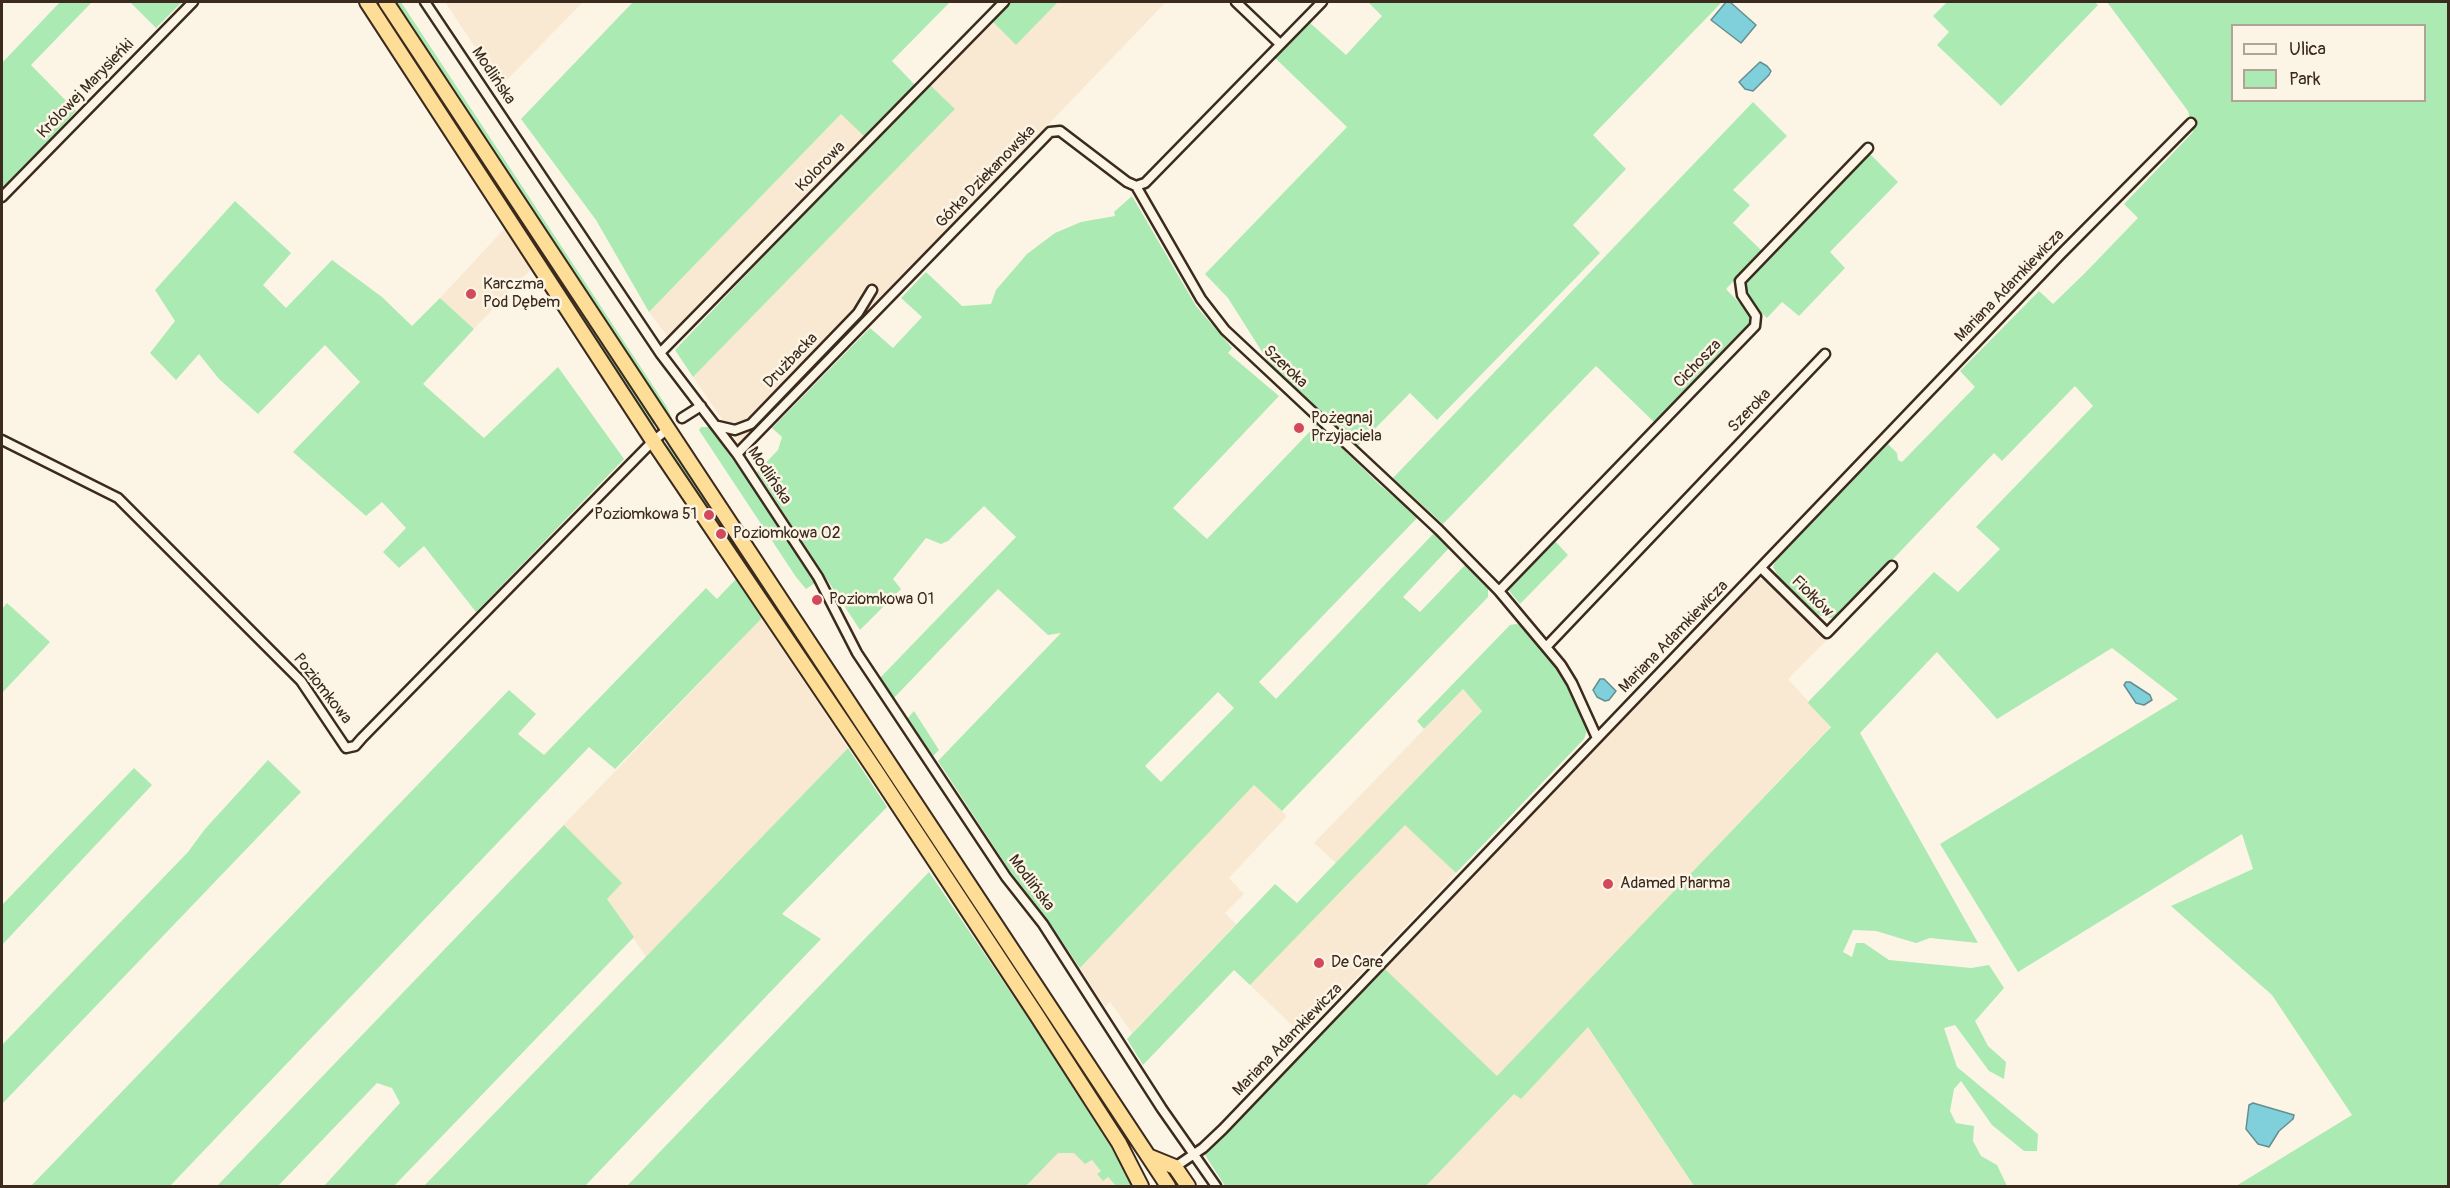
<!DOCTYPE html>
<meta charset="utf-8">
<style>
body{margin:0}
#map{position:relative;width:2450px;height:1188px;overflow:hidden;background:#fcf5e5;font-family:Pangolin,sans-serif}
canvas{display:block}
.frame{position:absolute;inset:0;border:3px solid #3b2a1e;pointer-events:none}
.legend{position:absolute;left:2231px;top:24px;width:195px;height:78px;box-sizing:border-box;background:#fcf5e5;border:2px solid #afa495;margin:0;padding:8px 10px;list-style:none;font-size:18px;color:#3b2a1e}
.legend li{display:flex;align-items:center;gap:12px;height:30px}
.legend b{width:30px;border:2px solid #afa495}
</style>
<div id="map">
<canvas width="2450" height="1188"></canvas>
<div class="frame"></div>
<ul class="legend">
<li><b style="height:8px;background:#fcf5e5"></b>Ulica</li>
<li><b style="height:16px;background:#abeab2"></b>Park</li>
</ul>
</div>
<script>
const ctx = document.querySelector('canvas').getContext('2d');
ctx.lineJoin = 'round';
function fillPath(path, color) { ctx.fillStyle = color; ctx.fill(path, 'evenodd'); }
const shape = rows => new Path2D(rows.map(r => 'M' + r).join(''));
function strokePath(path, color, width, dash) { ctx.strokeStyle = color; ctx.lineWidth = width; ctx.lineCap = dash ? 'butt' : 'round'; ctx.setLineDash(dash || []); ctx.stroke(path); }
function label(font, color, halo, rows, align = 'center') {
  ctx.font = font + ' Pangolin,sans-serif'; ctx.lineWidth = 5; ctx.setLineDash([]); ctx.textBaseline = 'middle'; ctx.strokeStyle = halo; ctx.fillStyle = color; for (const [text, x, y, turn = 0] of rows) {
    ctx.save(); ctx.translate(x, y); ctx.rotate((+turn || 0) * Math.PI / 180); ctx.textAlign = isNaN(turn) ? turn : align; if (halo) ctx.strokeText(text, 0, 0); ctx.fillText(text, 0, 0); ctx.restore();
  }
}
fillPath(shape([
 [445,2,583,2,501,86],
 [1058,2,1166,2,740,445,693,377,955,109,930,85,992,21,1016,45],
 [842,113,865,137,668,337,649,312],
 [505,228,533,267,474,329,440,298],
 [1757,579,1767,580,1827,640,1788,679,1831,726,1497,1077,1385,969],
 [762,618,848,748,646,957,607,899,500,891],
 [1463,689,1482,710,1336,863,1314,843],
 [1254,785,1287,816,1229,878,1244,894,1225,913,1236,924,1132,1033,1110,1002,1105,1007,1080,968],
 [1405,824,1456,873,1302,1035,1250,985],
 [1588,1027,1694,1186,1426,1186,1515,1093,1521,1098],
 [1057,1153,1074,1153,1092,1160,1102,1171,1103,1181,1108,1177,1116,1186,1026,1186]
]), '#fae9d2');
fillPath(shape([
 [60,2,92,2,31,65,76,111,2,193,2,63],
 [130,2,182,2,156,28],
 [371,2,377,2,597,335,654,423,653,427,648,424],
 [393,2,401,2,636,360,667,407,673,421,664,413],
 [633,2,950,2,892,61,915,85,865,137,841,114,649,312,596,220,521,119],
 [1010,2,1058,2,1016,45,992,21],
 [1368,2,1722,2,1593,135,1626,169,1573,225,1600,253,1437,420,1410,393,1358,446,1289,385,1271,366,1228,298,1205,274,1347,127,1274,57,1309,22,1346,55,1382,16],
 [1947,2,2095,2,2098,5,2001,106,1937,45,1949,32,1933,16],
 [2107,2,2448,2,2448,1186,2236,1186,2352,1115,2272,995,2171,906,2253,869,2242,834,2018,972,1940,844,2178,699,2112,648,1997,719,1937,652,1860,733,1978,943,1930,938,1916,943,1876,931,1853,930,1843,952,1852,957,1856,943,1864,943,1889,960,1971,968,1989,965,2004,988,1975,1021,1988,1046,2006,1062,2004,1079,1989,1071,1955,1025,1944,1028,1957,1067,2038,1134,2037,1151,2024,1151,1992,1125,1961,1081,1954,1089,1950,1111,1956,1123,1974,1126,1973,1141,1981,1156,1997,1165,2007,1186,1694,1186,1588,1027,1521,1099,1514,1094,1426,1186,1225,1186,1205,1155,1385,969,1497,1076,1831,727,1808,703,1809,701,1934,572,1958,592,2000,549,1976,527,2093,406,2075,386,2002,461,1994,453,1836,619,1816,615,1781,581,1773,567,1776,560,1888,444,1897,453,1898,460,1902,462,1975,387,1960,371,2039,291,2053,304,2085,273,2138,218,2124,204,2193,132,2188,111],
 [2232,26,2424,26,2424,100,2232,100],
 [928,83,955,109,693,377,675,350],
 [1753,102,1787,136,1733,190,1750,205,1733,223,1762,251,1726,289,1750,314,1750,323,1654,422,1596,366,1443,524,1393,478],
 [1870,154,1898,182,1830,252,1845,268,1799,316,1782,302,1767,318,1743,295,1742,284],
 [1132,196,1196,306,1232,348,1228,353,1279,396,1173,508,1207,539,1317,424,1381,486,1418,517,1259,682,1276,699,1434,533,1449,548,1403,597,1420,612,1465,565,1488,589,1488,597,1282,811,1254,785,1080,968,1047,919,1025,894,938,761,1061,633,1048,635,998,589,893,699,879,679,1016,537,984,506,948,541,941,544,926,538,893,579,901,589,860,630,757,472,778,450,782,437,772,428,870,328,893,348,922,317,901,298,926,272,962,306,991,304,996,290,1027,254,1055,233,1081,222,1115,216,1114,212],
 [1218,692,1234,708,1161,782,1145,766],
 [235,201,291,253,263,285,286,308,332,260,382,297,412,326,440,298,474,329,423,384,484,438,558,367,624,459,476,612,424,546,399,568,383,552,406,528,382,502,366,516,293,452,360,382,325,345,258,414,219,379,199,354,176,380,150,353,175,321,155,290],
 [701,427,714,427,725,449,764,503,815,583,806,589,796,577,699,430],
 [664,444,670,447,707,504,714,517,709,520,661,446],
 [1553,539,1568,555,1520,604,1506,587],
 [736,579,762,618,615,769,589,747,170,1186,31,1186,509,690,536,714,518,734,544,755,706,588,717,599],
 [7,603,50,642,2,693,2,609],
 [1516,624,1521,625,1557,669,1583,715,1587,730,1584,739,1456,873,1405,825,1250,985,1234,970,1143,1065,1127,1039,1275,884,1297,903,1482,711,1463,689,1424,729,1417,721,1510,625],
 [914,711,939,750,933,756,907,719],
 [848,748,887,807,782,914,821,939,585,1186,424,1186],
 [268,760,301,792,2,1104,2,1045,188,852,205,829],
 [134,768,152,785,2,945,2,905],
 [564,825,622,883,607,899,634,937,394,1186,324,1186,400,1103,392,1088,377,1083,278,1186,217,1186],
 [929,872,1093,1114,1120,1151,1136,1186,1116,1186,1108,1177,1103,1181,1097,1174,1101,1171,1092,1160,1085,1164,1074,1153,1058,1153,1026,1186,627,1186]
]), '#abeab2');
const water = shape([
 [1726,2,1730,2,1756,25,1741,43,1711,20,1726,2],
 [1760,62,1767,66,1771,71,1769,75,1753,91,1745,89,1739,82,1760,62],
 [1600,679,1604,679,1616,691,1609,700,1605,701,1597,697,1593,690,1600,679],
 [2126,682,2130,682,2150,695,2152,700,2144,705,2136,703,2124,685,2126,682],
 [2253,1103,2294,1115,2293,1119,2279,1131,2269,1147,2258,1144,2246,1129,2249,1105,2253,1103]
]);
fillPath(water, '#80d0dc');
strokePath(water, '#648e90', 1.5);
const minor = shape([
 [425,2,660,353,737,454,818,577,857,653,1006,877,1043,924,1162,1109,1216,1186],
 [1236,2,1280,44],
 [1136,186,1201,299,1225,330,1439,530,1499,591,1561,665,1572,683,1597,738],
 [2,197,193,2],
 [660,353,1004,2],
 [682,418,701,406],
 [718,426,735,430,751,424,858,313,872,290],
 [2,440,118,498,301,681,346,748,355,746,362,738,653,441,668,429],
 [737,454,1050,132,1060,131,1127,182,1136,186,1145,183,1322,2],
 [1761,568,1827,633,1892,566],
 [1499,591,1755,326,1756,316,1742,295,1740,281,1868,148],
 [1547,646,1825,354],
 [1175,1167,1203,1148,1223,1129,2060,255,2191,123]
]);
const trunk = shape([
 [367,2,657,447,875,770,1036,1014,1119,1143,1141,1186],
 [386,2,1168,1186],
 [1148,1156,1175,1167,1188,1186]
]);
strokePath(minor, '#3b2a1e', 13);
strokePath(trunk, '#3b2a1e', 18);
strokePath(minor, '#fcf5e5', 8);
strokePath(trunk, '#fede96', 14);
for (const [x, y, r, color] of [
 [471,294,6,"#d1495b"],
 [1299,428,6,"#d1495b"],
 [709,515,6,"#d1495b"],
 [721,534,6,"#d1495b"],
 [817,600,6,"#d1495b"],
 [1608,884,6,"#d1495b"],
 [1319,963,6,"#d1495b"]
]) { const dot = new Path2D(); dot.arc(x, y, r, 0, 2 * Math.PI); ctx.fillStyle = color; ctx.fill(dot); strokePath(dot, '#fcf5e5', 2); }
label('16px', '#3b2a1e', '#fcf5e5', [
 ["Modlińska",493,76,56],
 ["Królowej Marysieńki",86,89,-46],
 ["Kolorowa",821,167,-46],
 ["Górka Dziekanowska",986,177,-46],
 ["Mariana Adamkiewicza",2010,286,-46],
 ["Drużbacka",791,361,-46],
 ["Cichosza",1698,364,-46],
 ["Szeroka",1285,367,43],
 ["Szeroka",1750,411,-46],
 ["Modlińska",769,476,56],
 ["Fiołków",1812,597,45],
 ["Mariana Adamkiewicza",1674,637,-46],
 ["Poziomkowa",322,689,52],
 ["Modlińska",1031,883,53],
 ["Mariana Adamkiewicza",1288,1040,-46]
]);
label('16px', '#3b2a1e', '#fcf5e5', [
 ["Karczma",483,285],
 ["Pod Dębem",483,303],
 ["Pożegnaj",1311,419],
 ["Przyjaciela",1311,437],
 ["Poziomkowa 51",697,515,"right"],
 ["Poziomkowa 02",733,534],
 ["Poziomkowa 01",829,600],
 ["Adamed Pharma",1620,884],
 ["De Care",1331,963]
], 'left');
</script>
